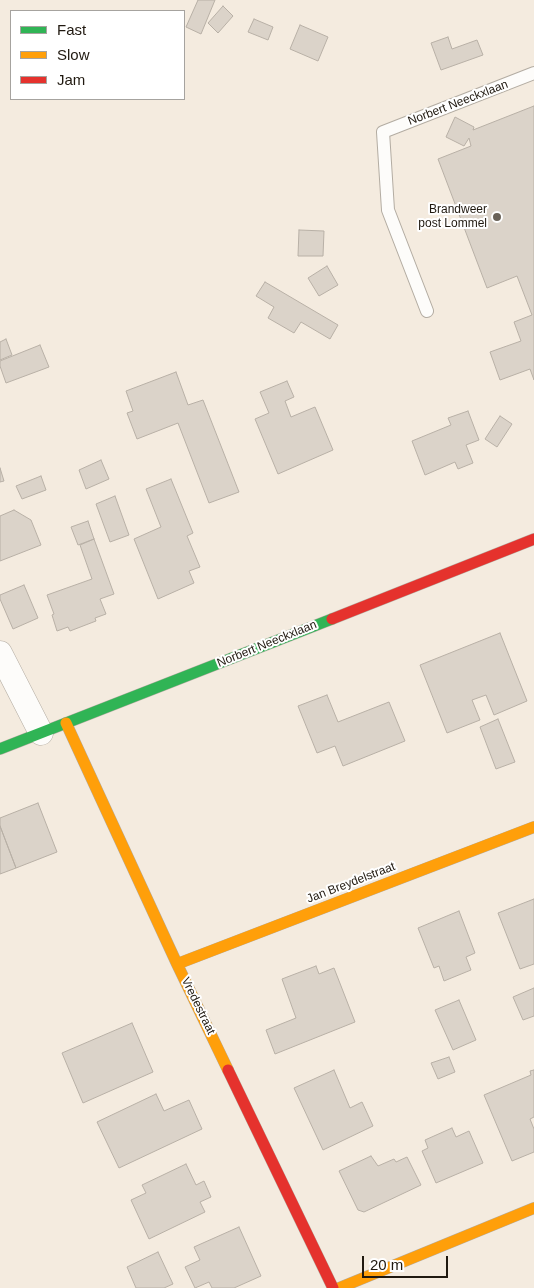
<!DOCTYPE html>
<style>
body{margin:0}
#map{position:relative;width:534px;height:1288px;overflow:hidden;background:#f4ebdf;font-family:Arial,sans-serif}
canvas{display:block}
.legend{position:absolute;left:10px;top:10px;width:175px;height:90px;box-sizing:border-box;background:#fff;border:1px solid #a6a39f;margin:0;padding:6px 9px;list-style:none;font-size:15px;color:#201910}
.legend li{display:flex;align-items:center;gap:10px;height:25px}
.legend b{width:25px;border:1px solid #a6a39f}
.scale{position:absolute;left:362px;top:1256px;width:86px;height:22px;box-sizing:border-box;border:2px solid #201910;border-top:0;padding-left:6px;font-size:15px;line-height:18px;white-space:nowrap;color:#201910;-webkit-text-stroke:4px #fff;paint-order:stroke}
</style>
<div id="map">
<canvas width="534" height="1288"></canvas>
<ul class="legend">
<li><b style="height:6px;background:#30b455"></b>Fast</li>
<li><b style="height:6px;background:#ff9f0a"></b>Slow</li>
<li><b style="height:6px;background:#e5322d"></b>Jam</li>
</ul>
<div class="scale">20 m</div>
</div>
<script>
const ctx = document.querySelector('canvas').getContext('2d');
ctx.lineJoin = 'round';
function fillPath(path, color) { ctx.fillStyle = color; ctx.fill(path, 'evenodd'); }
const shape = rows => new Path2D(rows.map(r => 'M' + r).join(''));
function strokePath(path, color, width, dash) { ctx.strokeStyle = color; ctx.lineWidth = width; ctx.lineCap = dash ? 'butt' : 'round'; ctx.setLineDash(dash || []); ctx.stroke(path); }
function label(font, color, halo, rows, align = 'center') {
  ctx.font = font + ' Arial,sans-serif'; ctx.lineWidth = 4; ctx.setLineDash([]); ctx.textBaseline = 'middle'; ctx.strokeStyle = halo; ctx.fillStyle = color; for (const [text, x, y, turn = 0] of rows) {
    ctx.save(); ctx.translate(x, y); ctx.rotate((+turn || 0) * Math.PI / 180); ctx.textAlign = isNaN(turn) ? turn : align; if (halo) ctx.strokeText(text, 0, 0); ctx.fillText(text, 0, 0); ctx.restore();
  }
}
const building = shape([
 [198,0,215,0,201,34,186,27,198,0],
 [223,6,233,16,218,33,208,23,223,6],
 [254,19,273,27,268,40,248,32,254,19],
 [300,25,328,37,318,61,290,49,300,25],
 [448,37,452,49,477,40,483,55,441,70,431,43,448,37],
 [534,106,534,380,530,369,500,380,490,352,521,341,514,322,532,315,517,276,487,288,438,159,471,146,469,138,464,146,446,137,455,117,474,127,473,130,534,106],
 [299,230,324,231,323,256,298,256,299,230],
 [327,266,338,285,319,296,308,278,327,266],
 [265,282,338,325,330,339,301,322,294,333,268,318,274,307,256,296,265,282],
 [6,339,12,355,0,360,0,342,6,339],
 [40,345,49,367,6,383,0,366,0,361,40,345],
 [176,372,188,405,203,400,239,492,209,503,178,423,137,439,127,413,133,411,126,391,176,372],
 [287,381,294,397,285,401,291,417,315,407,333,450,278,474,255,419,269,413,260,392,287,381],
 [468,411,479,440,466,445,473,463,458,469,455,462,425,475,412,441,451,425,448,418,468,411],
 [500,416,512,424,497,447,485,439,500,416],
 [101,460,109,479,86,489,79,470,101,460],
 [0,468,4,481,0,482,0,468],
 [41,476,46,490,22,499,16,486,41,476],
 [171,479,193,533,187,536,200,567,189,571,194,583,158,599,134,539,161,527,146,489,171,479],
 [115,496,129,535,110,542,96,504,115,496],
 [14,510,31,520,41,545,0,561,0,516,14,510],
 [88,521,94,539,78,545,71,527,88,521],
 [94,539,114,594,100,599,106,614,95,618,96,621,70,631,68,627,57,631,52,615,54,614,47,595,92,579,80,545,94,539],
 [24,585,38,618,13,629,0,599,0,595,24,585],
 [500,633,527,701,494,715,486,695,472,700,480,720,447,733,420,665,500,633],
 [327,695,338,722,389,702,405,741,343,766,335,746,317,753,298,706,327,695],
 [498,719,515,762,496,769,480,727,498,719],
 [38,803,57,852,16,868,0,826,0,818,38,803],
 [0,826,16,868,0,874,0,826],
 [534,899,534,964,520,969,498,913,534,899],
 [459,911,475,953,466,957,471,970,444,981,439,966,434,968,418,928,459,911],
 [316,966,319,974,334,968,355,1022,275,1054,266,1030,296,1018,282,979,316,966],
 [534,988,534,1016,523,1020,513,997,534,988],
 [459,1000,476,1040,453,1050,435,1010,459,1000],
 [132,1023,153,1072,83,1103,62,1053,132,1023],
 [449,1057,455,1072,438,1079,431,1063,449,1057],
 [334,1070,350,1108,362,1102,373,1126,323,1150,294,1088,334,1070],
 [534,1070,534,1117,530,1119,534,1129,534,1152,512,1161,484,1095,531,1075,530,1071,534,1070],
 [156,1094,164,1111,189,1100,202,1129,119,1168,97,1122,156,1094],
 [452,1128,456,1137,469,1131,483,1163,436,1183,422,1151,428,1148,425,1140,452,1128],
 [371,1156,378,1166,394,1159,396,1162,407,1157,421,1185,364,1212,358,1210,339,1171,371,1156],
 [186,1164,196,1185,204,1181,211,1197,200,1202,205,1212,149,1239,131,1200,146,1193,142,1185,186,1164],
 [239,1227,261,1276,234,1288,212,1288,209,1282,195,1288,185,1267,200,1260,194,1247,239,1227],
 [158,1252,173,1284,164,1288,136,1288,127,1267,158,1252]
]);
fillPath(building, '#dbd3c9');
strokePath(building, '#b8b0a6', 1);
const lane = shape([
 [427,311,388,210,383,132,534,73]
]);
const street = shape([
 [0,653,41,733]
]);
const fast = shape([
 [0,749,332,619]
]);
const slow = shape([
 [66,723,177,964,228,1070],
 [177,964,534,827],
 [339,1288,534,1208]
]);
const jam = shape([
 [332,619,534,539],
 [228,1070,333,1288]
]);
strokePath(lane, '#b3aca2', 14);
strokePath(street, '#b3aca2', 25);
strokePath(fast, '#b3aca2', 12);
strokePath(slow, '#b3aca2', 12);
strokePath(jam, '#b3aca2', 12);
strokePath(lane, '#fdfcfa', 12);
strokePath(street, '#fdfcfa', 24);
strokePath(fast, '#30b455', 11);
strokePath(slow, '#ff9f0a', 11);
strokePath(jam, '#e5322d', 11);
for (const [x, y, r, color] of [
 [497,217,5,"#6a6258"]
]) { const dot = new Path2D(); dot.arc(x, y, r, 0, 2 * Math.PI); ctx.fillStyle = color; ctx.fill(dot); strokePath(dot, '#fff', 2); }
label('12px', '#201910', '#fff', [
 ["Norbert Neeckxlaan",458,103,-21],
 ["Norbert Neeckxlaan",267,644,-22],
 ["Jan Breydelstraat",351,883,-21],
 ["Vredestraat",198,1006,64]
]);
label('12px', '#201910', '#fff', [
 ["Brandweer",487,210],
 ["post Lommel",487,224]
], 'right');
</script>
